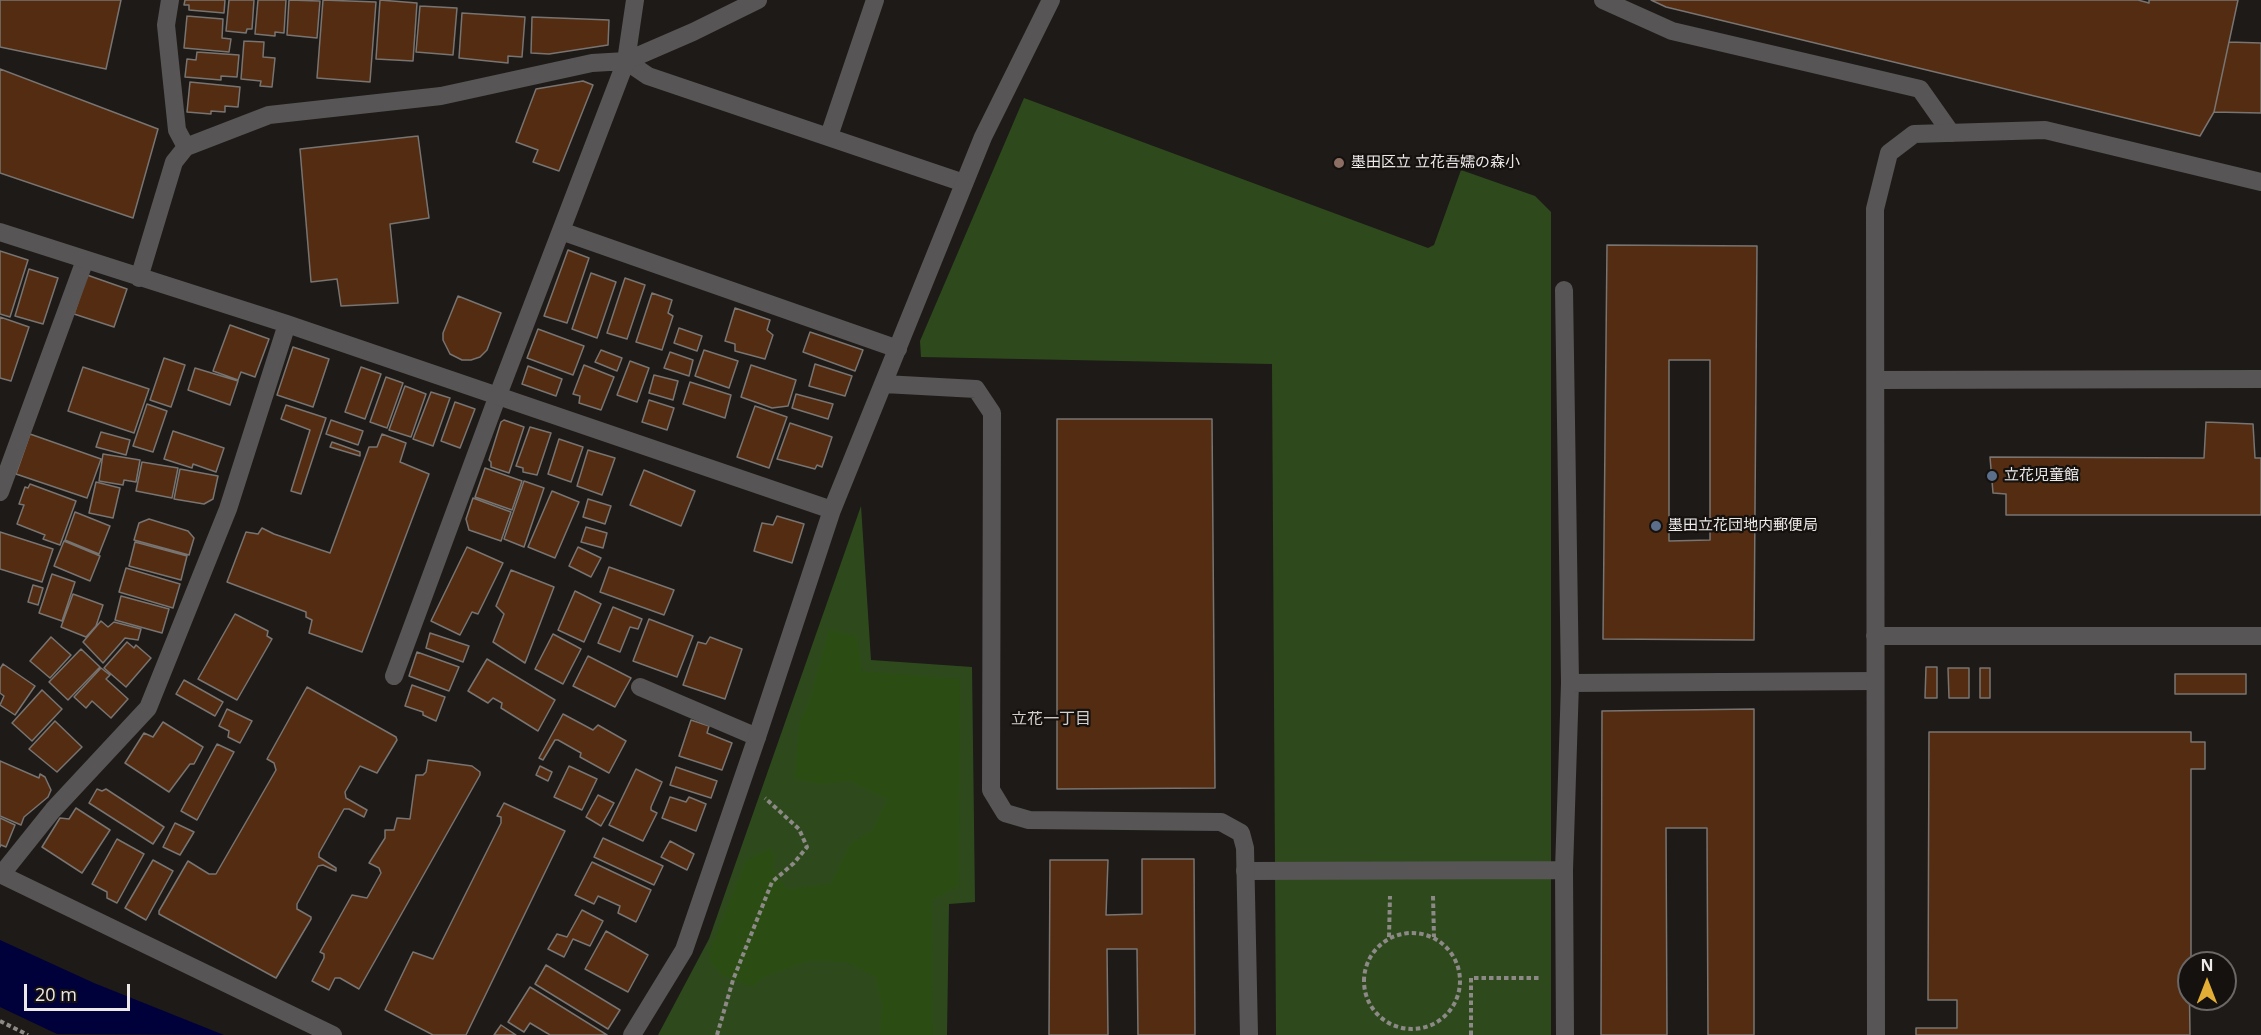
<!DOCTYPE html>
<meta charset="utf-8">
<style>
body{margin:0}
#map{position:relative;width:2261px;height:1035px;overflow:hidden;background:#1e1a18;font-family:"Open Sans",sans-serif}
canvas{display:block}
.north{position:absolute;left:2177px;top:951px;width:60px;height:60px;box-sizing:border-box;background:#14110f;border:2px solid #6a6766;border-radius:50%;rotate:0deg;font-size:16px;font-weight:700;line-height:24px;text-align:center;color:#ece9e8}
.north::after{content:'';display:block;margin:auto;width:21px;height:27px;background:#e3ae35;clip-path:polygon(50% 0,100% 100%,50% 72%,0 100%)}
.scale{position:absolute;left:24px;top:984px;width:106px;height:27px;box-sizing:border-box;border:3px solid #ece9e8;border-top:0;padding-left:8px;font-size:18px;line-height:21px;white-space:nowrap;color:#ece9e8;-webkit-text-stroke:4px #14110f;paint-order:stroke}
</style>
<div id="map">
<canvas width="2261" height="1035"></canvas>
<div class="north">N</div>
<div class="scale">20 m</div>
</div>
<script>
const ctx = document.querySelector('canvas').getContext('2d');
ctx.lineJoin = 'round';
function fillPath(path, color) { ctx.fillStyle = color; ctx.fill(path, 'evenodd'); }
const shape = rows => new Path2D(rows.map(r => 'M' + r).join(''));
function strokePath(path, color, width, dash) { ctx.strokeStyle = color; ctx.lineWidth = width; ctx.lineCap = dash ? 'butt' : 'round'; ctx.setLineDash(dash || []); ctx.stroke(path); }
function label(font, color, halo, rows, align = 'center') {
  ctx.font = font + ' "Open Sans","Noto Sans JP",sans-serif'; ctx.lineWidth = 4.5; ctx.setLineDash([]); ctx.textBaseline = 'middle'; ctx.strokeStyle = halo; ctx.fillStyle = color; for (const [text, x, y, turn = 0] of rows) {
    ctx.save(); ctx.translate(x, y); ctx.rotate((+turn || 0) * Math.PI / 180); ctx.textAlign = isNaN(turn) ? turn : align; if (halo) ctx.strokeText(text, 0, 0); ctx.fillText(text, 0, 0); ctx.restore();
  }
}
fillPath(shape([
 [1024,98,1428,248,1434,245,1461,170,1535,196,1551,212,1551,1035,1276,1035,1272,364,921,357,920,341],
 [861,506,871,660,972,667,975,902,949,904,947,1035,658,1035,709,939]
]), '#2e4a1d');
fillPath(shape([
 [829,630,857,636,862,671,960,679,959,886,932,900,933,1035,880,1035,882,1005,875,977,846,962,809,961,764,977,753,987,722,975,710,962,709,952,746,860,770,848,775,855,773,869,787,889,830,884,850,844,872,830,887,800,849,781,820,784,794,779,800,720,809,701]
]), '#2b4d14');
fillPath(shape([
 [0,940,94,983,224,1035,57,1034,0,1007]
]), '#00003b');
const building = shape([
 [0,0,121,0,106,69,0,47,0,0],
 [185,0,225,0,224,13,189,10,189,5,184,5,185,0],
 [229,0,254,0,252,29,247,29,246,33,226,31,229,0],
 [258,0,286,0,284,33,275,32,275,36,255,34,258,0],
 [289,0,320,1,317,38,287,35,289,0],
 [323,0,376,2,370,82,317,78,323,0],
 [380,0,417,3,413,61,376,59,380,0],
 [1651,0,2138,0,2149,3,2149,0,2238,0,2214,112,2200,136,1666,7,1651,0],
 [420,6,457,8,453,55,416,52,420,6],
 [462,13,525,17,522,57,508,56,508,63,459,58,462,13],
 [187,16,223,19,222,38,231,39,229,52,184,48,187,16],
 [532,17,609,20,608,45,549,54,531,53,532,17],
 [244,41,264,42,263,57,275,58,272,87,260,86,261,81,241,79,244,41],
 [2229,42,2261,43,2261,113,2214,112,2229,42],
 [197,52,239,55,237,77,221,76,221,80,185,77,187,59,196,60,197,52],
 [0,69,158,129,133,218,0,173,0,69],
 [583,81,593,85,559,171,533,162,538,150,516,142,536,89,583,81],
 [190,82,240,87,238,107,225,106,225,112,211,111,211,114,187,112,190,82],
 [418,136,429,218,390,224,398,303,341,306,337,279,311,282,300,149,418,136],
 [1607,245,1757,246,1754,640,1603,639,1607,245],
 [1669,360,1710,360,1710,540,1669,541,1669,360],
 [568,250,589,258,567,323,544,316,568,250],
 [0,251,28,260,10,317,0,314,0,251],
 [29,269,58,278,43,324,15,316,29,269],
 [591,273,616,282,597,338,572,329,591,273],
 [87,275,127,289,114,327,74,314,87,275],
 [625,278,645,285,627,339,607,333,625,278],
 [652,293,672,300,668,313,673,316,662,350,636,342,652,293],
 [458,296,501,313,487,350,480,357,471,360,462,360,450,354,443,340,443,333,458,296],
 [735,308,770,320,767,330,773,335,765,359,735,351,735,344,725,341,735,308],
 [0,317,29,327,11,381,0,378,0,317],
 [230,325,269,339,255,377,241,372,238,380,213,371,230,325],
 [679,328,702,336,697,351,674,343,679,328],
 [538,329,584,346,573,375,527,358,538,329],
 [810,332,863,350,855,371,803,352,810,332],
 [293,347,329,359,313,407,277,395,293,347],
 [601,350,622,358,617,371,595,362,601,350],
 [704,350,738,361,729,388,695,376,704,350],
 [670,352,693,360,689,376,664,368,670,352],
 [164,358,185,365,171,407,150,400,164,358],
 [630,361,649,368,637,402,617,395,630,361],
 [815,364,852,376,845,396,809,386,815,364],
 [584,365,614,377,601,410,579,403,580,396,573,394,584,365],
 [751,365,796,380,788,406,772,408,741,397,751,365],
 [528,366,562,379,556,396,522,384,528,366],
 [83,367,149,389,134,433,68,411,83,367],
 [361,367,381,374,365,419,345,412,361,367],
 [195,368,238,381,230,405,188,390,195,368],
 [654,375,678,381,673,400,649,393,654,375],
 [386,377,403,383,387,428,370,422,386,377],
 [690,382,731,395,725,418,683,404,690,382],
 [405,386,426,394,411,437,389,430,405,386],
 [431,392,450,398,433,446,413,439,431,392],
 [796,394,833,404,828,419,792,408,796,394],
 [649,400,674,408,667,430,642,422,649,400],
 [455,402,475,409,460,448,441,441,455,402],
 [147,404,167,411,153,452,133,446,147,404],
 [286,405,326,418,301,494,291,491,310,430,281,419,286,405],
 [755,406,787,417,769,468,737,457,755,406],
 [1057,419,1212,419,1215,788,1057,789,1057,419],
 [331,420,363,431,358,445,326,434,331,420],
 [504,420,524,427,509,473,491,467,491,462,489,460,501,422,504,420],
 [2206,422,2253,424,2255,458,2261,458,2261,515,2006,515,2006,494,1993,493,1990,457,2204,458,2206,422],
 [790,423,832,437,822,467,817,465,815,469,777,459,790,423],
 [530,427,551,433,537,475,523,472,523,468,516,466,530,427],
 [173,431,224,448,216,472,193,464,192,468,164,459,173,431],
 [101,432,130,440,126,455,96,447,101,432],
 [30,434,101,459,87,498,16,474,30,434],
 [382,434,406,443,400,462,429,474,362,652,309,633,312,620,306,617,306,612,227,582,246,532,258,534,262,528,274,534,330,553,369,447,377,447,382,434],
 [559,439,583,447,571,482,548,474,559,439],
 [332,442,360,452,360,456,330,447,332,442],
 [588,450,615,458,602,495,577,486,588,450],
 [103,454,140,460,136,482,124,480,123,485,99,481,103,454],
 [142,462,178,468,172,498,136,491,142,462],
 [485,468,522,481,512,510,475,497,485,468],
 [180,469,218,476,213,499,204,504,174,499,180,469],
 [644,470,695,491,681,526,630,505,644,470],
 [524,481,544,488,524,547,504,539,524,481],
 [96,482,120,488,113,518,89,513,96,482],
 [30,484,76,501,60,545,43,539,45,535,17,524,24,505,19,504,25,487,28,488,30,484],
 [552,491,579,502,555,558,528,547,552,491],
 [473,498,511,512,501,541,469,530,466,519,473,498],
 [588,499,611,506,605,524,583,517,588,499],
 [75,512,110,526,99,554,65,540,75,512],
 [777,516,804,524,792,563,754,551,762,523,773,525,777,516],
 [149,519,188,531,194,538,189,555,134,540,139,523,149,519],
 [586,527,607,533,603,548,581,542,586,527],
 [0,532,53,549,42,582,0,569,0,532],
 [64,541,100,556,90,581,54,566,64,541],
 [135,542,187,556,181,580,129,566,135,542],
 [467,547,503,563,478,614,472,612,460,635,431,621,467,547],
 [578,547,601,558,591,577,569,566,578,547],
 [609,567,674,590,664,615,600,592,609,567],
 [126,568,180,584,173,608,119,592,126,568],
 [511,570,554,587,525,663,493,642,504,614,496,606,511,570],
 [52,574,75,582,62,621,39,613,52,574],
 [33,585,43,588,38,605,28,602,33,585],
 [575,591,601,604,584,642,558,630,575,591],
 [73,594,103,605,96,626,86,637,61,627,73,594],
 [121,596,169,609,162,633,115,620,121,596],
 [613,607,642,619,638,629,630,627,620,652,598,643,613,607],
 [235,614,268,631,267,636,272,639,237,700,198,679,235,614],
 [649,619,693,636,677,677,633,661,649,619],
 [101,621,108,627,114,622,141,629,138,640,125,638,103,663,83,642,101,621],
 [430,633,469,646,463,662,426,648,430,633],
 [553,634,581,649,563,684,535,669,553,634],
 [51,637,71,655,50,678,30,661,51,637],
 [710,637,742,649,725,699,683,685,698,642,706,644,710,637],
 [127,642,134,648,136,645,151,658,126,687,104,668,127,642],
 [81,649,100,667,68,700,49,682,81,649],
 [417,652,459,667,449,691,409,676,417,652],
 [588,656,631,678,615,707,573,686,588,656],
 [487,659,555,700,538,731,501,708,502,703,493,698,488,703,468,691,487,659],
 [3,664,35,686,15,715,0,705,4,696,0,693,0,669,3,664],
 [1926,667,1937,667,1937,698,1925,698,1926,667],
 [101,668,110,675,106,679,128,699,111,718,92,701,86,708,74,697,101,668],
 [1948,668,1969,668,1969,698,1949,698,1948,668],
 [1980,668,1990,668,1990,698,1980,698,1980,668],
 [2175,674,2246,674,2246,694,2175,694,2175,674],
 [184,680,223,702,215,716,176,694,184,680],
 [412,685,445,697,436,721,423,715,423,712,405,706,412,685],
 [307,687,396,737,397,740,377,773,360,766,345,792,346,798,367,810,364,817,349,809,344,809,319,853,319,857,336,868,336,871,323,865,318,866,297,904,297,909,311,917,311,919,276,978,159,914,159,911,188,861,209,874,216,874,276,770,274,763,267,759,307,687],
 [42,690,62,709,32,741,12,723,42,690],
 [227,709,252,721,240,743,228,737,229,731,219,726,227,709],
 [1754,709,1754,1035,1708,1035,1707,828,1666,828,1667,1035,1601,1035,1602,711,1754,709],
 [563,714,593,730,598,725,626,741,609,773,580,757,581,753,558,740,555,740,543,760,539,758,563,714],
 [691,720,709,726,707,733,732,743,722,770,679,756,691,720],
 [55,721,82,747,57,772,29,749,55,721],
 [163,722,203,747,194,764,190,764,169,792,125,763,144,733,153,737,163,722],
 [1929,732,2191,732,2191,742,2205,742,2205,769,2191,769,2191,963,2189,963,2190,1035,1916,1035,1916,1028,1957,1028,1957,1000,1928,1000,1929,732],
 [217,744,234,752,197,820,181,811,217,744],
 [428,760,472,766,480,772,480,775,359,989,340,978,335,978,329,990,312,981,324,958,324,954,320,952,352,895,367,898,381,873,379,868,369,863,385,838,385,830,394,830,397,818,410,819,416,775,423,775,426,772,428,760],
 [0,761,39,778,40,774,45,777,51,790,48,797,24,817,21,825,0,816,0,761],
 [540,766,552,772,548,781,536,775,540,766],
 [569,766,597,779,582,810,554,797,569,766],
 [676,767,717,781,711,798,670,785,676,767],
 [636,769,662,782,651,807,651,810,657,813,643,841,609,825,636,769],
 [97,789,102,791,106,789,164,827,153,844,89,803,97,789],
 [598,795,614,803,601,826,586,817,598,795],
 [670,797,686,802,689,797,706,804,696,831,662,818,670,797],
 [504,803,565,831,466,1035,433,1035,385,1010,413,952,433,959,501,823,501,817,497,816,504,803],
 [76,808,110,830,82,873,42,847,60,818,69,819,76,808],
 [0,818,15,825,6,847,1,845,0,847,0,818],
 [175,823,194,832,180,855,163,847,175,823],
 [603,838,663,866,654,885,594,857,603,838],
 [117,839,144,854,117,903,107,898,107,892,92,884,117,839],
 [670,841,694,854,687,870,661,857,670,841],
 [1142,859,1194,859,1195,1035,1138,1035,1137,949,1107,949,1108,1035,1049,1035,1050,860,1108,860,1106,915,1142,914,1142,859],
 [153,860,173,871,146,920,125,908,153,860],
 [592,862,651,890,636,922,618,913,620,906,598,896,594,904,575,895,592,862],
 [582,910,603,921,590,946,573,939,564,957,548,949,557,934,567,937,582,910],
 [606,931,648,955,628,992,585,969,606,931],
 [546,965,620,1010,608,1029,535,984,546,965],
 [530,987,607,1035,550,1035,530,1023,524,1032,508,1022,530,987],
 [501,1025,516,1035,494,1035,501,1025]
]);
fillPath(building, '#532c12');
strokePath(building, '#787471', 1.5);
strokePath(shape([
 [1433,896,1434,937],
 '1364 981a48 48 0 1 1 96 0a48 48 0 1 1-96 0Z',
 [1389,937,1390,896],
 [0,1021,28,1035],
 [717,1035,733,980,772,882,794,863,807,847,799,829,765,798],
 [1471,1035,1471,978,1539,978]
]), '#8c8987', 4, [4.5, 3]);
strokePath(shape([
 [1603,0,1672,31,1920,89,1951,133],
 [626,61,648,76,964,183],
 [829,136,875,0],
 [1564,290,1570,683,1564,870,1565,1035],
 [0,492,85,260],
 [394,676,498,395],
 [1570,683,1875,681],
 [640,687,757,737],
 [1245,871,1564,870]
]), '#575555', 18);
strokePath(shape([
 [170,0,166,25,177,130,186,147],
 [561,231,898,349],
 [0,232,287,324,832,510],
 [139,278,174,162,186,147,269,115,441,96,592,63,626,61,693,32,758,0],
 [1876,380,2261,379],
 [884,384,976,389,992,413,991,790,1005,813,1029,820,1221,822,1241,833,1245,848,1249,1035],
 [498,395,626,61,635,0],
 [1875,636,2261,636],
 [0,874,333,1035],
 [1,875,53,810,148,708,228,509,287,324],
 [632,1035,684,950,757,737,832,510,983,137,1051,0],
 [1876,1035,1875,209,1889,153,1914,134,2045,130,2261,182]
]), '#575555', 18);
for (const [x, y, r, color] of [
 [1339,163,6,"#8d6e63"],
 [1992,476,6,"#5c6f8a"],
 [1656,526,6,"#5c6f8a"]
]) { const dot = new Path2D(); dot.arc(x, y, r, 0, 2 * Math.PI); ctx.fillStyle = color; ctx.fill(dot); strokePath(dot, '#14110f', 2); }
label('15px', '#ece9e8', '#14110f', [
 ["墨田区立 立花吾嬬の森小",1351,163],
 ["立花児童館",2004,476],
 ["墨田立花団地内郵便局",1668,526]
], 'left');
label('16px', '#d4cfcc', '#14110f', [
 ["立花一丁目",1051,719]
]);
</script>
